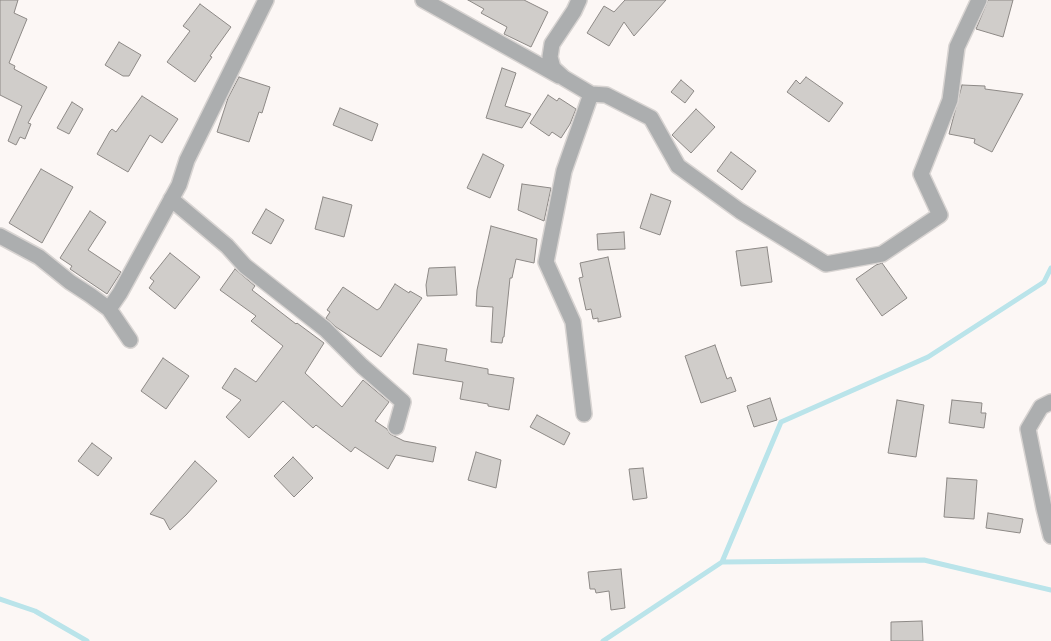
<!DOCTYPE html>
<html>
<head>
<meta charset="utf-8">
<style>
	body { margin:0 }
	canvas { display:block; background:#fcf7f5 }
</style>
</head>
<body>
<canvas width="1051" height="641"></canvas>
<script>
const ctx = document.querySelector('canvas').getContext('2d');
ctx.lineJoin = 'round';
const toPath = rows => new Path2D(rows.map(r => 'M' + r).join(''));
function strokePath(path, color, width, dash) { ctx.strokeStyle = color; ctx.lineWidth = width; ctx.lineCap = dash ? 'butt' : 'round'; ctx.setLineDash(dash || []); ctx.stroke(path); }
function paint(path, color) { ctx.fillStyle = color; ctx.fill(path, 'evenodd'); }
strokePath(toPath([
	[722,562,781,422,928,357,1044,282,1051,268],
	[0,599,35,611,87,641],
	[603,641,722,562,924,560,1051,590]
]), '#bae4ea', 5);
const building = toPath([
	[0,0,18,0,14,13,27,19,9,63,15,66,14,69,47,87,28,123,31,124,25,139,20,137,16,145,8,141,22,106,0,95,0,0],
	[468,0,524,0,548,12,531,47,504,34,507,27,481,13,484,9,468,0],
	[625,0,666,0,634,36,624,22,609,46,587,33,604,6,614,12,625,0],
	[988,0,1013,0,1003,37,976,29,988,0],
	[200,4,231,27,210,56,212,57,195,82,167,62,190,31,183,26,200,4],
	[119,42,141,55,129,76,123,76,105,65,119,42],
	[502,68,516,73,505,106,531,114,522,128,486,118,502,68],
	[239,77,270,87,262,113,259,112,249,142,217,132,228,98,239,77],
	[806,77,843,103,829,122,787,92,796,80,800,84,806,77],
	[681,80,694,91,685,103,671,92,681,80],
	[962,85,985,86,985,89,1023,94,992,152,974,143,975,139,949,134,962,85],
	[548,95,557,101,559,98,576,109,570,124,561,138,552,132,549,136,530,123,548,95],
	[142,96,178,119,162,143,150,135,128,172,97,154,110,131,112,129,116,132,142,96],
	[72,102,83,109,69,134,57,128,72,102],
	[340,108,378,124,372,141,333,125,340,108],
	[696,109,715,127,691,153,672,135,696,109],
	[731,152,756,171,742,190,717,171,731,152],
	[483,154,504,165,490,198,467,188,483,154],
	[41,169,73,187,42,243,9,223,41,169],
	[522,184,551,188,544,221,518,210,522,184],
	[651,194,671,201,660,235,640,228,651,194],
	[323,197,352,205,344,237,315,229,323,197],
	[266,209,284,220,271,244,252,233,266,209],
	[90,211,106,222,88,250,121,272,107,294,70,269,72,266,60,258,90,211],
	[491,226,537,239,534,263,516,259,512,278,510,278,504,337,503,337,502,343,491,342,493,307,476,306,477,290,491,226],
	[624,232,625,249,598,250,597,234,624,232],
	[767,247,772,282,741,286,736,251,767,247],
	[170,253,200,277,175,309,149,288,154,281,150,278,170,253],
	[608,257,621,317,598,322,598,318,593,319,591,309,586,310,579,278,583,277,580,263,608,257],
	[882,263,907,298,882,316,856,279,876,265,882,263],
	[455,267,457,295,427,296,426,285,429,268,455,267],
	[235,269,255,286,252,290,296,324,297,323,324,343,305,373,342,407,363,380,389,402,375,421,387,429,390,434,404,441,436,447,433,462,396,455,388,469,355,447,351,452,316,425,313,428,283,401,249,438,226,417,241,400,222,388,235,368,256,382,283,346,251,321,256,316,220,290,235,269],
	[395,284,409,293,410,291,422,298,381,357,336,327,326,318,330,312,327,310,343,287,377,310,380,308,395,284],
	[418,344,447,349,445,361,488,369,488,374,514,378,509,410,488,406,488,404,460,399,463,382,413,374,418,344],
	[715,345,727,379,731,377,736,391,701,403,685,356,715,345],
	[163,358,189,376,166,409,141,391,163,358],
	[770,398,777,420,754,427,747,406,770,398],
	[897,400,924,405,916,457,888,453,897,400],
	[952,400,982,403,981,413,986,413,984,428,949,423,952,400],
	[537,415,570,433,564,445,530,427,537,415],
	[92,443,112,458,98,476,78,461,92,443],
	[476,452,501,460,496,488,468,480,476,452],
	[293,457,313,478,294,497,274,476,293,457],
	[195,461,217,481,186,515,170,530,164,519,150,514,195,461],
	[643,468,647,498,633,500,629,469,643,468],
	[947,478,977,480,974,519,944,517,947,478],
	[988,513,1023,519,1020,533,986,528,988,513],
	[621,569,625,608,611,610,609,591,596,593,595,589,590,589,588,572,621,569],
	[922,621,923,641,891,641,891,622,922,621]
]);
paint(building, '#d0cdca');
strokePath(building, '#8d8986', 1);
const street = toPath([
	[423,0,559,76],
	[579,0,574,11,552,44,550,57,553,68,564,78,591,94,606,95,651,118,678,166,740,211,826,264,882,254,940,215,921,174,950,100,957,47,979,0],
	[171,199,227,246,245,266,325,329,362,366,403,402,396,427],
	[0,236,39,257,70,282,90,295,109,309,130,340],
	[109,309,120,293,179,185,187,160,266,0],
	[1051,402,1041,407,1028,429,1044,508,1051,536],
	[584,414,573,322,546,262,564,171,591,94]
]);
strokePath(street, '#d8d4d2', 18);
strokePath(street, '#acaeaf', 15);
</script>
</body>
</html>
